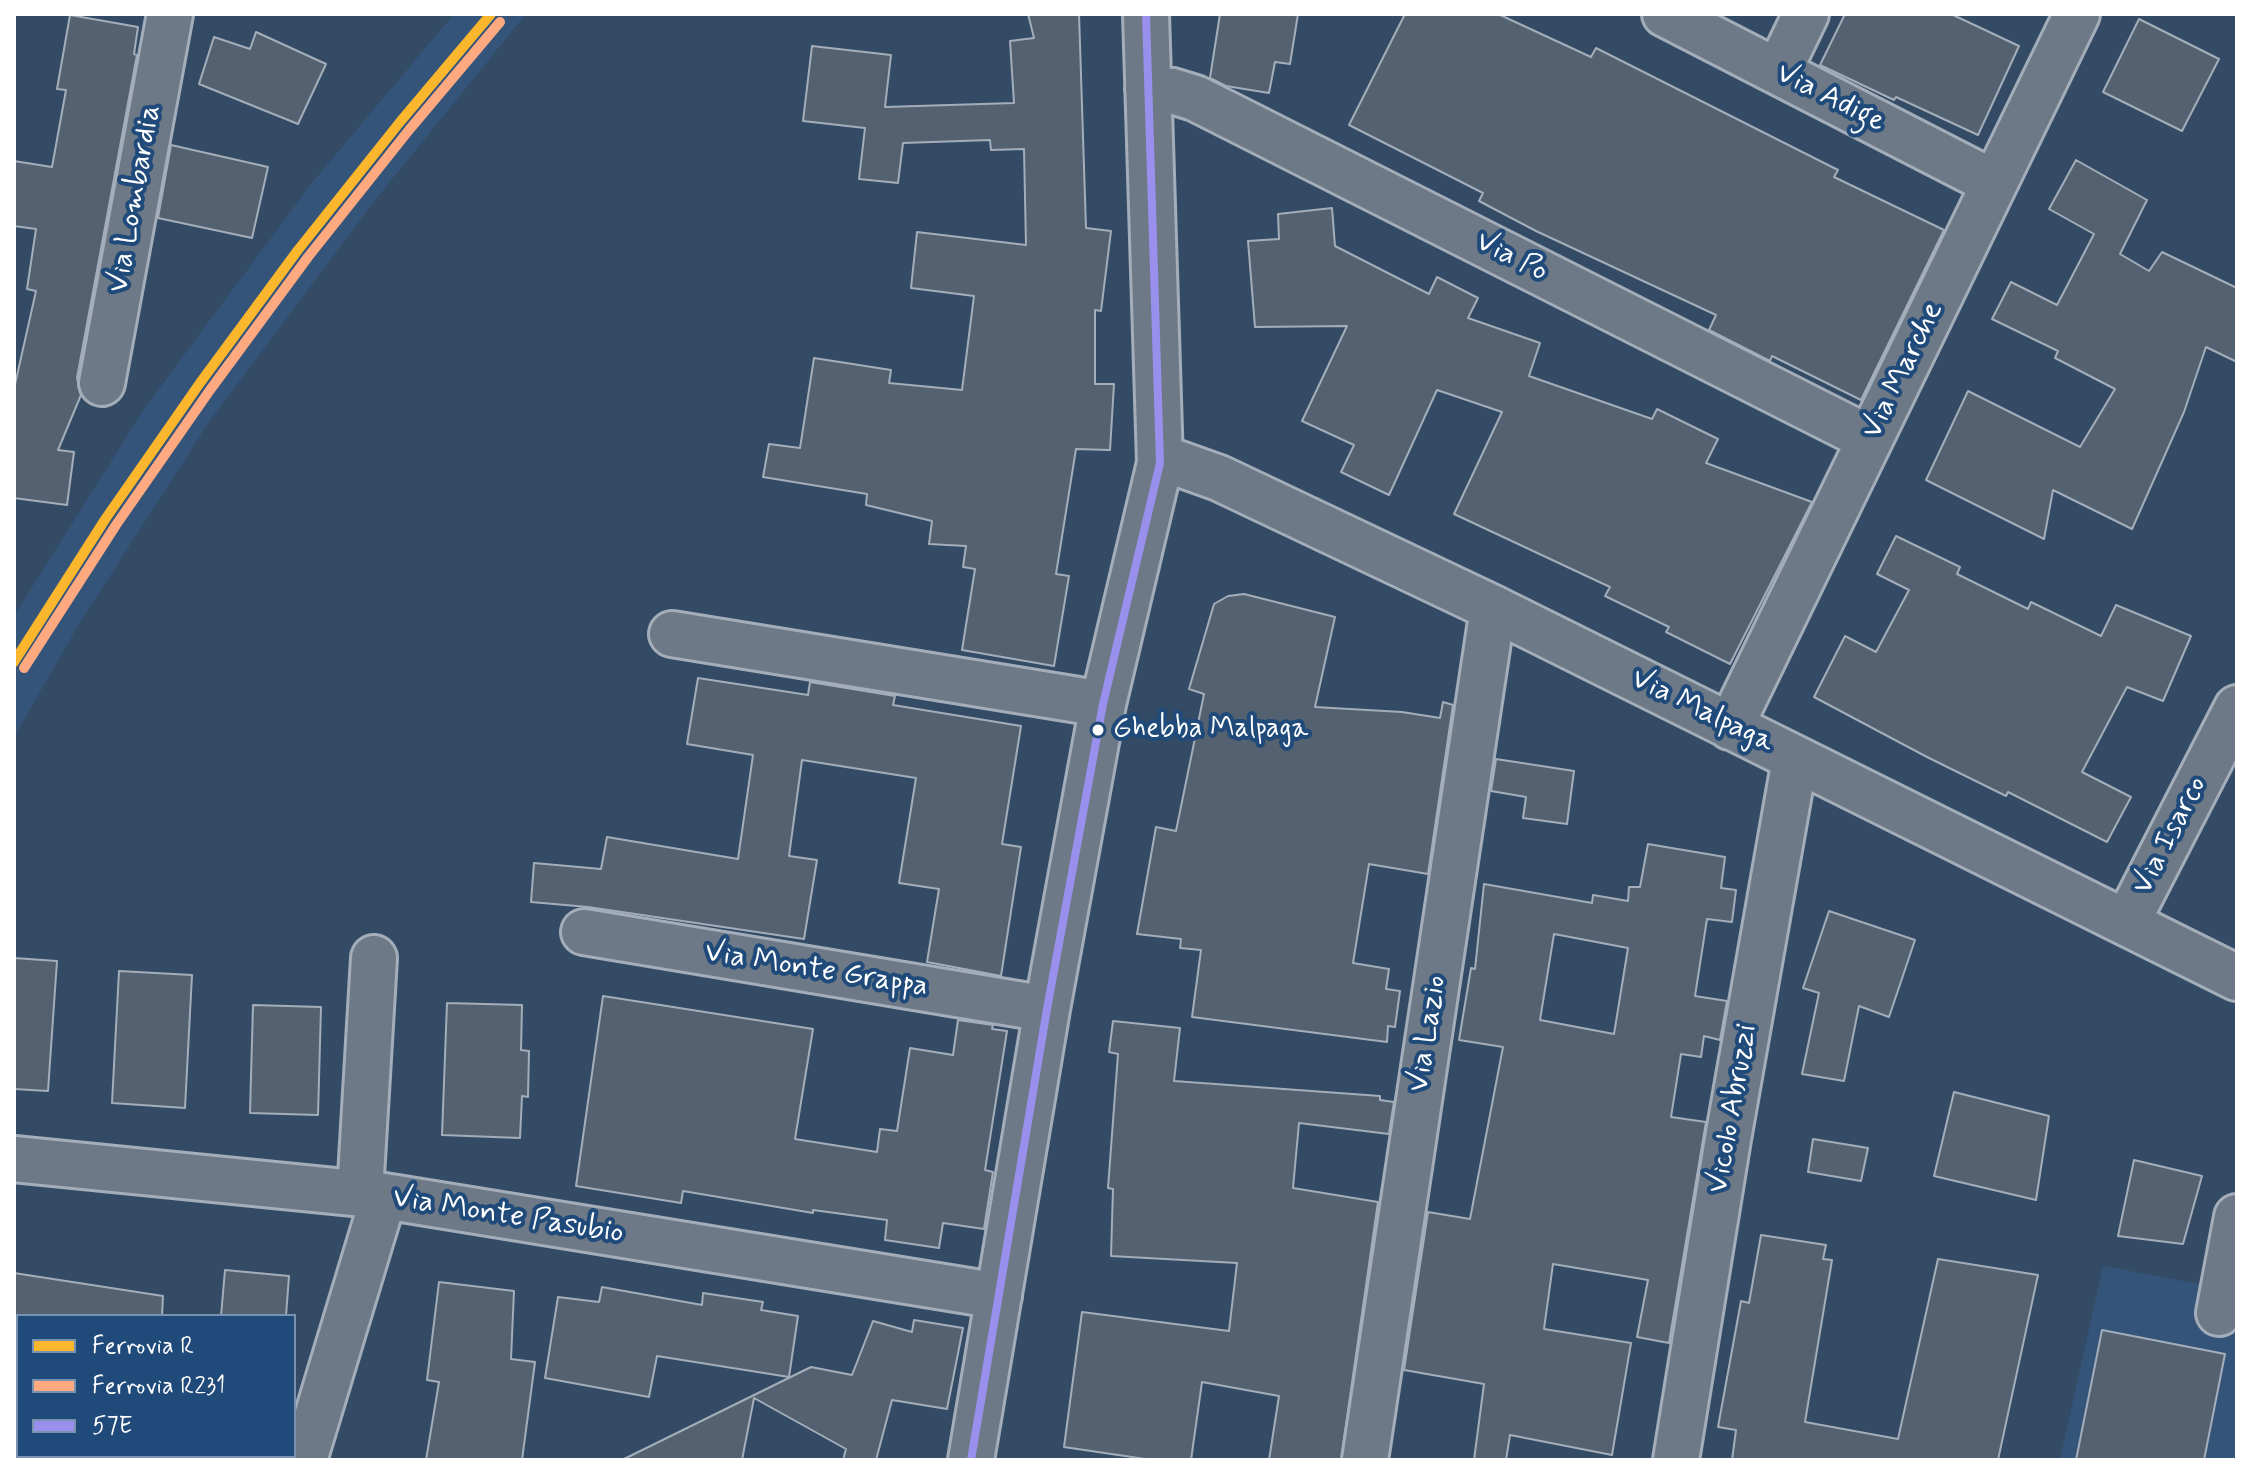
<!DOCTYPE html>
<html>
<head>
<meta charset="utf-8">
<style>
	body { margin:0 }
	#map { position:relative; width:2251px; height:1474px; overflow:hidden; background:#344b65; font-family:Mynerve,sans-serif }
	canvas { display:block }
	.frame { position:absolute; inset:0; border:16px solid #fff; pointer-events:none }
	.legend { position:absolute; left:16px; top:1314px; width:280px; height:144px; box-sizing:border-box; background:#1f4a7a; border:2px solid #7992af; margin:0; padding:10px 14px; list-style:none; font-size:24px; color:#fff }
	.legend li { display:flex; align-items:center; gap:16px; height:40px }
	.legend b { width:40px; border:2px solid #7992af }
</style>
</head>
<body>
<div id="map">
<canvas width="2251" height="1474"></canvas>
<div class="frame"></div>
<ul class="legend">
<li><b style="height:10px;background:#fab62d"></b>Ferrovia R</li>
<li><b style="height:10px;background:#ffa980"></b>Ferrovia R231</li>
<li><b style="height:10px;background:#9990ee"></b>57E</li>
</ul>
</div>
<script>
const ctx = document.querySelector('canvas').getContext('2d');
ctx.lineJoin = 'round';
function paint(path, color) { ctx.fillStyle = color; ctx.fill(path, 'evenodd'); }
const toPath = rows => new Path2D(rows.map(r => 'M' + r).join(''));
function strokePath(path, color, width, dash) { ctx.strokeStyle = color; ctx.lineWidth = width; ctx.lineCap = dash ? 'butt' : 'round'; ctx.setLineDash(dash || []); ctx.stroke(path); }
function drawText(font, color, halo, rows, align = 'center') {
  ctx.font = font + ' Mynerve,sans-serif'; ctx.lineWidth = 8; ctx.setLineDash([]); ctx.textBaseline = 'middle'; ctx.strokeStyle = halo; ctx.fillStyle = color; for (const [text, x, y, turn = 0] of rows) {
    ctx.save(); ctx.translate(x, y); ctx.rotate((+turn || 0) * Math.PI / 180); ctx.textAlign = isNaN(turn) ? turn : align; if (halo) ctx.strokeText(text, 0, 0); ctx.fillText(text, 0, 0); ctx.restore();
  }
}
paint(toPath([
	[454,14,526,14,372,204,209,422,79,624,14,737,14,616,144,409,311,184],
	[2103,1266,2237,1291,2236,1460,2060,1460]
]), '#34547a');
const building = toPath([
	[1028,14,1079,14,1086,228,1111,231,1101,311,1095,310,1095,384,1114,384,1110,450,1076,449,1056,574,1069,576,1054,666,962,650,975,569,963,567,966,546,929,544,932,521,866,505,867,494,763,477,769,444,800,448,814,358,891,370,889,383,962,390,974,296,911,288,917,232,1026,245,1024,149,991,150,990,140,903,143,898,183,859,179,865,128,803,121,812,46,891,55,885,107,1014,103,1010,41,1034,38,1028,14],
	[1220,14,1298,14,1290,64,1275,62,1269,93,1226,86,1210,78,1220,14],
	[1405,14,1498,14,1591,57,1596,48,1838,170,1834,177,1944,230,1861,400,1772,356,1770,361,1709,330,1716,315,1536,231,1479,201,1483,193,1349,125,1405,14],
	[1845,14,1951,14,2019,46,1978,135,1896,97,1894,100,1820,65,1845,14],
	[70,15,138,27,134,54,137,55,77,378,81,395,58,450,74,452,67,505,14,498,14,389,36,291,27,289,36,229,14,226,14,161,52,167,66,90,57,89,70,15],
	[2139,19,2219,59,2182,131,2103,92,2139,19],
	[256,32,326,64,298,124,199,84,214,37,250,49,256,32],
	[171,145,268,167,252,238,158,218,171,145],
	[2076,160,2147,200,2120,254,2149,271,2162,252,2237,288,2237,362,2206,347,2184,412,2132,529,2053,490,2044,539,1926,480,1968,391,2080,447,2115,389,2055,358,2058,351,1992,319,2011,282,2057,305,2094,234,2049,209,2076,160],
	[1332,208,1335,246,1429,294,1437,277,1478,298,1468,318,1540,343,1529,376,1652,419,1657,409,1718,439,1706,463,1812,502,1730,664,1666,632,1669,627,1605,596,1610,587,1454,514,1502,412,1437,390,1389,495,1341,472,1354,445,1302,421,1347,326,1255,327,1248,241,1279,239,1278,214,1332,208],
	[1896,536,1960,567,1957,574,2028,609,2031,602,2101,636,2116,605,2191,636,2163,701,2127,687,2082,772,2131,797,2107,842,2008,792,2006,796,1927,757,1814,697,1845,636,1876,652,1909,590,1877,574,1896,536],
	[1244,594,1335,617,1315,707,1402,712,1440,718,1443,702,1453,705,1428,874,1369,864,1353,963,1389,969,1386,989,1400,991,1395,1027,1388,1026,1387,1042,1192,1017,1201,950,1180,948,1181,939,1137,934,1156,827,1176,831,1204,694,1189,689,1214,604,1228,596,1244,594],
	[698,678,808,695,810,682,895,696,893,705,1021,726,1002,844,1021,847,1001,976,927,962,939,889,899,883,916,778,802,760,789,856,817,860,804,939,588,907,531,902,534,863,601,869,607,837,738,859,753,755,687,744,698,678],
	[1496,759,1574,771,1567,824,1523,818,1526,797,1491,791,1496,759],
	[1648,844,1725,857,1721,888,1736,890,1732,922,1707,919,1695,996,1727,1001,1720,1040,1704,1036,1701,1057,1681,1054,1671,1117,1706,1122,1669,1343,1637,1337,1648,1280,1553,1264,1544,1329,1631,1343,1612,1455,1510,1435,1506,1460,1474,1460,1484,1384,1404,1370,1428,1212,1470,1219,1503,1047,1459,1040,1471,968,1475,969,1484,884,1592,903,1593,895,1628,901,1629,887,1640,887,1648,844],
	[1554,934,1628,948,1614,1034,1540,1020,1554,934],
	[1829,911,1915,940,1889,1017,1859,1006,1844,1081,1802,1074,1819,993,1803,988,1829,911],
	[14,958,57,961,48,1091,14,1089,14,958],
	[119,971,192,975,185,1108,112,1103,119,971],
	[603,996,813,1029,795,1139,877,1152,880,1129,897,1131,910,1048,953,1055,958,1020,993,1025,992,1029,1007,1031,985,1170,993,1172,984,1229,943,1223,939,1248,885,1240,887,1220,813,1210,813,1213,683,1191,681,1203,576,1186,603,996],
	[447,1003,522,1005,521,1050,529,1051,528,1097,522,1096,520,1138,442,1135,447,1003],
	[253,1005,321,1007,318,1115,250,1113,253,1005],
	[1113,1021,1180,1028,1174,1081,1380,1096,1380,1100,1394,1102,1389,1134,1299,1123,1293,1188,1378,1202,1341,1460,1269,1460,1279,1396,1202,1382,1191,1460,1152,1460,1064,1447,1082,1312,1229,1331,1237,1263,1111,1256,1113,1189,1108,1188,1118,1054,1109,1052,1113,1021],
	[1954,1092,2049,1116,2036,1200,1934,1176,1954,1092],
	[1813,1139,1868,1148,1861,1181,1808,1172,1813,1139],
	[2134,1160,2202,1176,2183,1244,2118,1236,2134,1160],
	[1761,1235,1826,1245,1823,1259,1832,1260,1805,1422,1898,1439,1938,1259,2038,1275,1998,1460,1732,1460,1736,1430,1718,1427,1741,1301,1749,1303,1761,1235],
	[225,1270,289,1276,286,1316,221,1316,225,1270],
	[14,1273,163,1296,162,1316,14,1316,14,1273],
	[439,1282,514,1291,511,1359,535,1362,522,1460,426,1460,439,1382,427,1380,439,1282],
	[602,1287,702,1305,703,1293,763,1302,761,1310,798,1316,789,1377,657,1356,649,1397,545,1378,558,1297,599,1302,602,1287],
	[914,1320,963,1328,947,1409,892,1400,876,1460,843,1460,846,1449,754,1398,742,1460,622,1460,811,1367,852,1375,873,1321,912,1332,914,1320],
	[2102,1330,2225,1354,2204,1460,2076,1460,2102,1330]
]);
paint(building, '#546171');
strokePath(building, '#a4aeba', 2);
const minor = toPath([
	[1665,14,1994,183],
	[1778,72,1806,14],
	[1148,89,1172,91,1195,98,1870,439],
	[102,383,170,14],
	[1160,463,1177,463,1219,478,1493,608,2237,978],
	[672,634,1103,704],
	[1730,727,2077,14],
	[2127,922,2237,708],
	[584,932,1047,1009],
	[14,1159,384,1196,999,1296],
	[360,1193,374,958],
	[2219,1313,2237,1217],
	[304,1460,384,1196],
	[971,1460,1047,1009,1103,704,1160,463,1146,14],
	[1365,1460,1493,608],
	[1676,1460,1728,1139,1795,759]
]);
strokePath(minor, '#a4aeba', 50);
strokePath(minor, '#6d7986', 44);
strokePath(toPath([
	[971,1460,1047,1009,1103,704,1160,463,1146,14]
]), '#9990ee', 8);
strokePath(toPath([
	[14,662,106,518,200,383,298,250,400,122,491,14]
]), '#fab62d', 10);
strokePath(toPath([
	[24,668,116,525,210,390,308,257,409,130,500,22]
]), '#ffa980', 10);
for (const [x, y, r, color] of [
	[1098,730,7,"#fff"]
]) { const dot = new Path2D(); dot.arc(x, y, r, 0, 2 * Math.PI); ctx.fillStyle = color; ctx.fill(dot); strokePath(dot, '#1f4a7a', 3); }
drawText('28px', '#fff', '#1f4a7a', [
	["Ghebba Malpaga",1113,730]
], 'left');
drawText('30px', '#fff', '#1f4a7a', [
	["Via Adige",1830,99,27],
	["Via Lombardia",136,199,-80],
	["Via Po",1511,258,27],
	["Via Marche",1904,371,-64],
	["Via Malpaga",1702,712,26],
	["Via Isarco",2171,836,-63],
	["Via Monte Grappa",816,971,9],
	["Via Lazio",1429,1034,-81],
	["Vicolo Abruzzi",1734,1109,-80],
	["Via Monte Pasubio",508,1217,9]
]);
</script>
</body>
</html>
